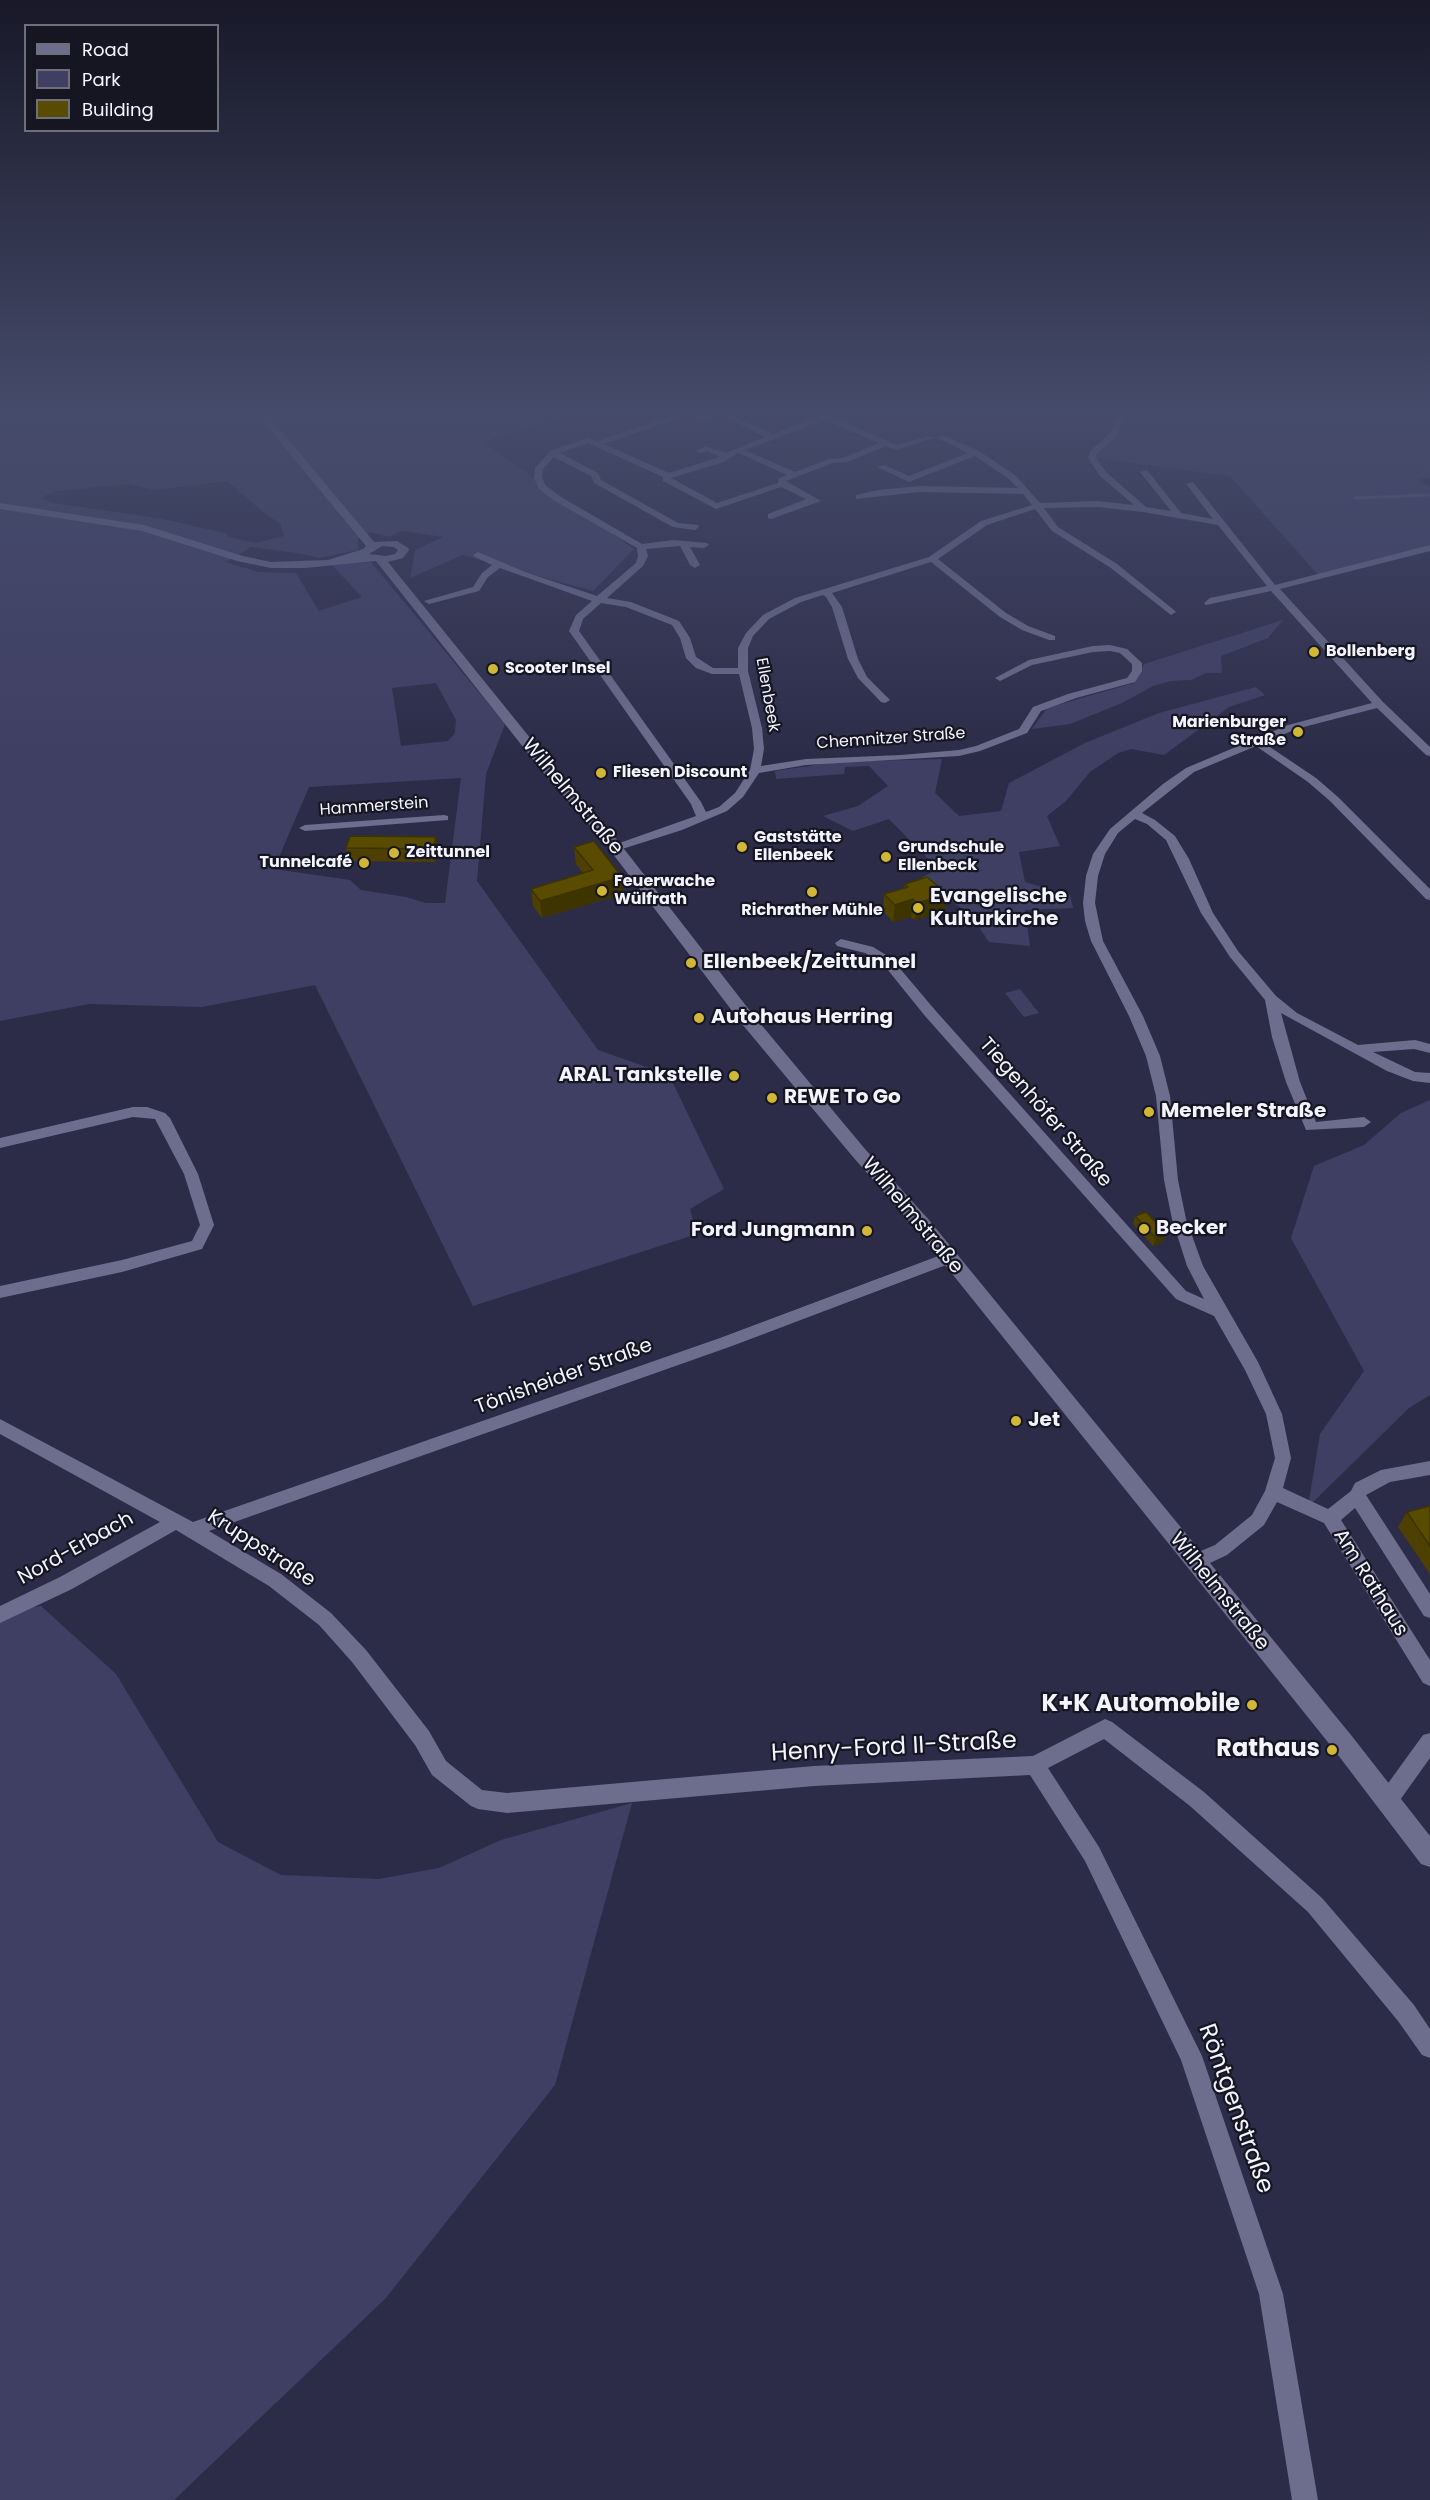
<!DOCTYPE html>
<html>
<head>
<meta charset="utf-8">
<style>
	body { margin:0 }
	#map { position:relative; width:1430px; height:2500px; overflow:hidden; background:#2c2c48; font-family:Poppins,sans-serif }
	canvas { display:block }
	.legend { position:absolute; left:24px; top:24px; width:195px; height:108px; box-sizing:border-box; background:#161623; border:2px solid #6e6f7b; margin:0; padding:8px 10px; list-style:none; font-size:18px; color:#f3f4ff }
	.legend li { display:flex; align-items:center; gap:12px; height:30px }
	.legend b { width:30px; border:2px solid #6e6f7b }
</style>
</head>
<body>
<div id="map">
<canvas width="1430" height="2500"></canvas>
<ul class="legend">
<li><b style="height:8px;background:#6d6e8e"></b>Road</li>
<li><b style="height:16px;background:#3f3f64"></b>Park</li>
<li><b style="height:16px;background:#594b00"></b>Building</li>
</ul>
</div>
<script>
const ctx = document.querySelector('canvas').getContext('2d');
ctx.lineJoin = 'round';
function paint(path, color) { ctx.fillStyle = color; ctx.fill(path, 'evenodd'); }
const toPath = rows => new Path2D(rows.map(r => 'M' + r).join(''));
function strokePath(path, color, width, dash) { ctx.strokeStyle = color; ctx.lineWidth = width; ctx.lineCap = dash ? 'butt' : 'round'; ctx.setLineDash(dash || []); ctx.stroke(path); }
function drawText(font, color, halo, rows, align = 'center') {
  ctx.font = font + ' Poppins,sans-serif'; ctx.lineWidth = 4.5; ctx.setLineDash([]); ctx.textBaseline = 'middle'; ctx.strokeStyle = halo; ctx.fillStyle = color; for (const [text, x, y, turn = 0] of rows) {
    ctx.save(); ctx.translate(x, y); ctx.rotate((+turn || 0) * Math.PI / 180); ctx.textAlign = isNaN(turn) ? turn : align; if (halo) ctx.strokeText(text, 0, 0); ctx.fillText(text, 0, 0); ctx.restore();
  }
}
paint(toPath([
	[0,415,570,415,483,442,634,549,593,591,463,555,410,578,415,550,443,537,402,531,388,537,371,532,358,538,358,550,319,558,297,553,251,547,226,562,258,572,296,573,319,611,362,597,332,565,371,562,505,724,486,774,477,881,598,1050,669,1075,724,1189,690,1209,697,1234,473,1306,315,985,202,1007,89,1004,0,1021],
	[227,481,263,512,280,524,284,536,255,543,230,537,224,533,164,519,54,503,40,498,54,492,97,487,129,484,155,490],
	[436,683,456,720,455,733,448,741,401,746,392,688],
	[461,778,445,903,426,903,406,897,361,890,350,880,274,869,309,787],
	[1430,415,1430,478,1418,479,1430,488,1430,546,1319,576,1230,476,1095,458,1116,436,1126,416],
	[1283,620,1268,638,1221,656,1222,673,1206,673,1191,680,1171,681,1153,686,1122,703,1070,724,1032,729,1047,708,1134,683,1144,664],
	[1256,687,1265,695,1229,707,1164,755,1131,749,1118,753,1090,772,1066,801,1047,816,1060,846,1019,852,1025,882,1070,895,1073,908,1025,910,1030,946,989,942,971,915,919,879,938,869,889,819,853,831,823,816,858,806,888,786,869,766,845,767,844,774,776,779,775,771,835,762,942,759,935,793,959,816,1001,811,1009,783,1085,743,1159,713],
	[1020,989,1039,1013,1024,1017,1005,993],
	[1430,1100,1430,1395,1409,1408,1308,1507,1320,1434,1364,1371,1291,1238,1314,1166,1364,1145,1401,1113],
	[41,1606,116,1674,218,1842,281,1875,379,1879,439,1868,501,1840,632,1803,555,2085,385,2299,174,2500,0,2500,0,1612]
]), '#3f3f64');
strokePath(toPath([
	[1355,498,1430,495]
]), '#59598f', 3);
paint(toPath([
	[675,415,687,415,604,444,669,473,720,457,708,451,700,453,696,451,705,446,726,453,765,437,722,415,732,415,773,434,818,417,817,415,828,415,897,445,929,436,933,438,897,450,886,446,847,462,833,463,786,481,821,501,771,519,768,518,768,514,806,499,781,487,716,509,663,481,663,477,588,443,560,453,598,473,601,480,678,523,698,525,699,527,695,530,673,527,594,483,591,476,554,457,543,469,542,478,546,486,561,497,642,544,673,540,707,543,709,545,704,548,690,547,700,565,695,568,690,565,680,546,646,549,648,556,643,566,607,598,631,602,679,621,690,638,696,657,713,668,738,668,738,648,746,633,763,615,795,598,929,557,981,521,1032,505,1023,494,919,492,856,499,856,495,878,490,919,486,1018,488,1009,479,975,456,909,482,877,467,884,465,909,476,968,453,939,439,938,437,942,435,979,451,1015,475,1040,503,1098,501,1134,505,1100,476,1088,458,1090,451,1110,433,1118,415,1126,415,1117,436,1097,454,1096,458,1106,472,1146,507,1171,511,1140,472,1147,470,1181,513,1213,519,1186,484,1193,482,1275,585,1430,545,1430,551,1280,589,1383,702,1430,747,1430,756,1426,755,1377,708,1296,729,1264,743,1316,778,1338,797,1430,889,1430,900,1426,899,1330,801,1308,782,1256,746,1194,772,1142,813,1155,820,1175,836,1189,859,1213,913,1238,951,1276,996,1297,1013,1358,1045,1415,1040,1430,1044,1430,1053,1414,1049,1373,1052,1415,1072,1430,1073,1430,1083,1413,1081,1387,1071,1281,1013,1300,1082,1316,1122,1364,1117,1371,1122,1364,1127,1306,1130,1286,1082,1272,1037,1265,1000,1230,957,1201,913,1166,840,1147,824,1135,819,1118,833,1105,854,1098,876,1095,903,1103,941,1143,1016,1160,1056,1170,1096,1178,1180,1186,1219,1203,1266,1258,1362,1282,1414,1291,1458,1283,1488,1328,1509,1351,1491,1355,1483,1381,1470,1430,1461,1430,1475,1390,1482,1366,1495,1430,1594,1430,1618,1424,1616,1355,1508,1341,1520,1430,1660,1430,1686,1423,1683,1324,1523,1277,1502,1264,1525,1227,1555,1195,1570,1189,1568,1186,1562,1189,1556,1215,1545,1252,1515,1265,1491,1275,1458,1266,1414,1245,1370,1214,1316,1176,1299,925,1016,883,964,865,953,837,946,835,943,841,939,873,947,891,958,935,1010,1186,1291,1204,1299,1187,1266,1172,1219,1164,1180,1156,1096,1146,1056,1129,1016,1091,941,1085,921,1083,903,1086,876,1093,854,1110,829,1163,784,1186,768,1288,725,1372,703,1271,591,1206,605,1204,603,1210,598,1267,586,1218,525,1143,512,1098,507,1044,508,1058,527,1117,564,1174,610,1176,612,1171,615,1111,568,1052,531,1035,509,987,525,938,559,1006,613,1028,626,1055,636,1055,640,1049,640,1022,630,1000,617,931,562,832,593,842,607,858,659,867,677,890,700,885,703,881,702,858,678,848,659,832,607,826,597,823,595,801,602,769,619,753,636,748,648,748,671,762,728,764,749,761,766,806,759,901,755,959,750,976,746,1019,729,1033,707,1068,694,1127,678,1132,671,1132,664,1120,653,1110,651,1093,652,1032,665,1000,681,995,678,1029,660,1093,646,1110,645,1127,649,1142,663,1142,671,1135,682,1076,698,1041,711,1027,733,980,751,959,756,806,765,759,773,743,797,727,811,682,830,619,850,611,850,611,846,696,816,691,804,569,631,576,615,592,601,500,568,488,577,479,591,429,604,424,601,473,587,482,573,492,565,475,557,473,555,478,552,525,572,597,596,636,563,638,556,637,548,555,501,539,489,534,478,535,468,550,451,588,438,597,441,675,415],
	[825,420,879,443,843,458,829,459,795,472,745,450,825,420],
	[738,453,787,475,779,478,778,483,717,503,671,478,724,462,738,453],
	[601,603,626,607,672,625,680,638,686,658,696,668,712,674,739,674,752,728,754,749,750,770,735,793,719,807,706,812,701,802,579,631,583,619,601,603],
	[687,415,704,417,721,415,704,422,687,415],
	[444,815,448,816,448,820,305,831,299,828,305,825,444,815],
	[133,1107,147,1107,165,1113,170,1118,198,1174,214,1225,202,1249,122,1272,0,1298,0,1286,122,1260,192,1241,200,1225,184,1174,155,1119,133,1117,0,1148,0,1138,133,1107],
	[949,1252,954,1254,957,1258,954,1262,732,1346,209,1531,281,1574,331,1613,366,1650,429,1731,446,1761,482,1790,507,1793,814,1766,1033,1756,1105,1719,1112,1722,1204,1792,1322,1898,1414,2005,1430,2029,1430,2058,1422,2055,1398,2021,1308,1912,1190,1806,1104,1739,1048,1768,1099,1847,1202,2056,1283,2294,1318,2500,1292,2500,1259,2294,1181,2060,1085,1861,1030,1775,814,1786,507,1813,478,1809,471,1806,432,1775,415,1745,352,1662,319,1625,269,1586,176,1530,72,1589,0,1623,0,1606,60,1577,160,1522,0,1434,0,1419,193,1522,720,1338,949,1252],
	[1430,1733,1430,1758,1395,1807,1388,1810,1381,1807,1378,1800,1381,1793,1423,1735,1430,1733]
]), '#6d6e8e');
paint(toPath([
	[258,415,268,415,374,542,397,541,408,548,409,550,403,558,388,562,556,770,607,827,754,1016,865,1149,929,1220,1351,1735,1430,1836,1430,1867,1421,1864,1335,1751,917,1230,853,1157,742,1024,597,833,546,776,376,561,305,568,271,568,237,561,142,531,0,509,0,503,144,525,243,556,271,562,328,560,363,549,366,546,258,415],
	[382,546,394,547,398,550,395,554,386,556,369,554,382,546]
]), '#6d6e8e');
paint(toPath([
	[436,837,438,850,435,862,349,861,346,848],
	[574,847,623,894,542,918,533,906,531,889,583,873,576,864],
	[905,884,947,894,945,911,915,920,911,917,893,922,883,911,884,894,904,888],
	[1135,1216,1166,1233,1163,1242,1153,1246,1133,1224],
	[1430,1506,1430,1574,1398,1527,1407,1512]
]), '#4d4000');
paint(toPath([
	[436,837,438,850,435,862,433,849],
	[622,877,623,894,542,918,540,901],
	[947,894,945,911,915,920,917,903],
	[913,899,911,917,893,922,895,905],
	[1166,1233,1163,1242,1153,1246,1156,1238]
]), '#3e3400');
const building = toPath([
	[350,836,436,837,433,849,346,848,350,836],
	[594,841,622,877,540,901,531,889,593,870,574,847,594,841],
	[927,877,947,894,917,903,913,899,895,905,884,894,908,887,905,884,927,877],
	[1146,1212,1166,1233,1156,1238,1135,1216,1146,1212],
	[1430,1506,1430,1546,1407,1512,1430,1506]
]);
paint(building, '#594b00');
strokePath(building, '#3e3400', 1.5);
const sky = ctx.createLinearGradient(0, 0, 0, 765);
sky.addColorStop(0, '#181828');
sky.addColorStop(0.54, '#454b6a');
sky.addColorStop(1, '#454b6a00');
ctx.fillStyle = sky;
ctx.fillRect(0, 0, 1430, 765);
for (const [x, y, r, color] of [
	[1314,652,6,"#d1b736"],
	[493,669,6,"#d1b736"],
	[1298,732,6,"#d1b736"],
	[601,773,6,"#d1b736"],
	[742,847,6,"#d1b736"],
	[394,853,6,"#d1b736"],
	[886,857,6,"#d1b736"],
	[364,863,6,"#d1b736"],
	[602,891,6,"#d1b736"],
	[812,892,6,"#d1b736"],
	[918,908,6,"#d1b736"],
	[691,963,6,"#d1b736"],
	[699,1018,6,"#d1b736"],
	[734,1076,6,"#d1b736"],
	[772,1098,6,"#d1b736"],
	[1149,1112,6,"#d1b736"],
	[1144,1229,6,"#d1b736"],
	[867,1231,6,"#d1b736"],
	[1016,1421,6,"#d1b736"],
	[1252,1705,6,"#d1b736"],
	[1332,1750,6,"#d1b736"]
]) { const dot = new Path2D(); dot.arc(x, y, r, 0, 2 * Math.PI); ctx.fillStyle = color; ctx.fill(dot); strokePath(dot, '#161623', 2); }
drawText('bold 16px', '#f3f4ff', '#161623', [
	["Bollenberg",1326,652],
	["Scooter Insel",505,669],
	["Marienburger",1286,723,"right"],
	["Straße",1286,741,"right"],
	["Fliesen Discount",613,773],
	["Gaststätte",754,838],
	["Ellenbeek",754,856],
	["Grundschule",898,848],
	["Ellenbeck",898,866],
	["Zeittunnel",406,853],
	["Tunnelcafé",352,863,"right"],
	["Feuerwache",614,882],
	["Wülfrath",614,900],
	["Richrather Mühle",812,911,"center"]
], 'left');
drawText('16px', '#f3f4ff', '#161623', [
	["Ellenbeek",767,695,80],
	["Chemnitzer Straße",891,739,-4],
	["Hammerstein",374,807,-4]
]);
drawText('20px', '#f3f4ff', '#161623', [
	["Wilhelmstraße",572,797,50],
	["Tiegenhöfer Straße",1045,1113,49],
	["Wilhelmstraße",912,1216,50],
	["Tönisheider Straße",564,1377,-20],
	["Nord-Erbach",76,1549,-29],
	["Kruppstraße",261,1549,33],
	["Am Rathaus",1370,1583,58],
	["Wilhelmstraße",1219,1592,51]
]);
drawText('bold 20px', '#f3f4ff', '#161623', [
	["Evangelische",930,897],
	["Kulturkirche",930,920],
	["Ellenbeek/Zeittunnel",703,963],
	["Autohaus Herring",711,1018],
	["ARAL Tankstelle",722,1076,"right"],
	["REWE To Go",784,1098],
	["Memeler Straße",1161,1112],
	["Becker",1156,1229],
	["Ford Jungmann",855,1231,"right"],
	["Jet",1028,1421]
], 'left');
drawText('bold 24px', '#f3f4ff', '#161623', [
	["K+K Automobile",1240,1705],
	["Rathaus",1320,1750]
], 'right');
drawText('24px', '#f3f4ff', '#161623', [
	["Henry-Ford II-Straße",894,1748,-3],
	["Röntgenstraße",1235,2109,70]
]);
</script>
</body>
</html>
